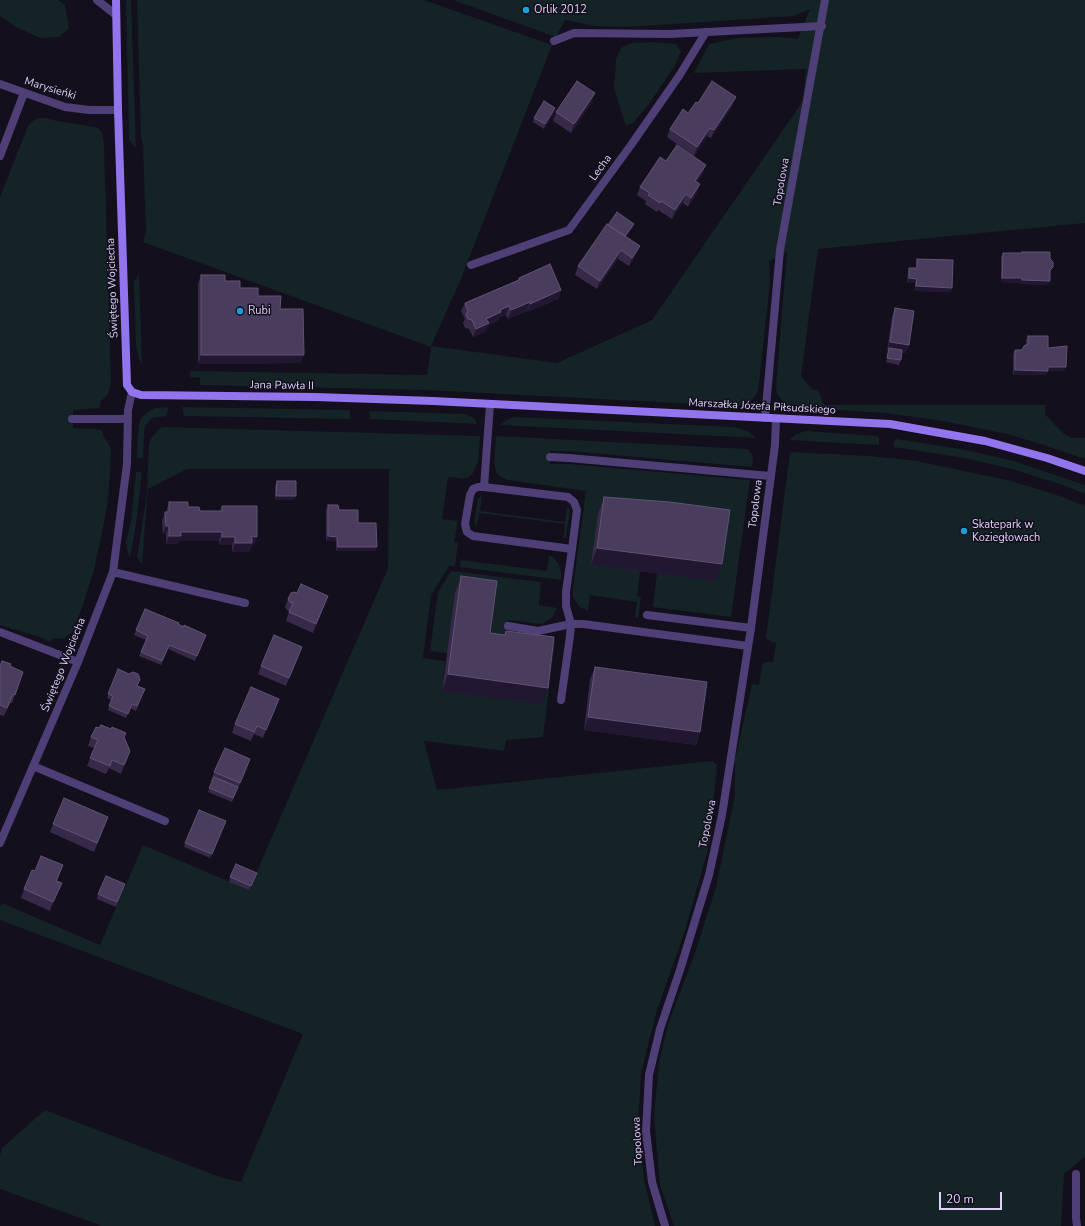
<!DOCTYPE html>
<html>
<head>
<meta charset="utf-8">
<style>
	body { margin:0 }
	#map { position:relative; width:1085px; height:1226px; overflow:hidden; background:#140f1d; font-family:"Nunito Sans",sans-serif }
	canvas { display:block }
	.scale { position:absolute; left:939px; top:1192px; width:63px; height:18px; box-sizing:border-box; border:2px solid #ded1f9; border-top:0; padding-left:5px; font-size:12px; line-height:14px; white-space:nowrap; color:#ded1f9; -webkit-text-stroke:3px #140f1d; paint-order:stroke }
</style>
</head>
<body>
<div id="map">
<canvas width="1085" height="1226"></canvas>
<div class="scale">20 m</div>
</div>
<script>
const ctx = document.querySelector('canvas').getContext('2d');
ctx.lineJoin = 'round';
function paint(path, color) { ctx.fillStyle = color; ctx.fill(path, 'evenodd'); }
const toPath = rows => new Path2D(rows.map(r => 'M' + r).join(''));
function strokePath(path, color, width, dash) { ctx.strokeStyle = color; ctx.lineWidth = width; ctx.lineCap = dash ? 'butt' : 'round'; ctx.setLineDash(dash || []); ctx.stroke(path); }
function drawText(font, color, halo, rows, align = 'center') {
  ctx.font = font + ' "Nunito Sans",sans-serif'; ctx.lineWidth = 3; ctx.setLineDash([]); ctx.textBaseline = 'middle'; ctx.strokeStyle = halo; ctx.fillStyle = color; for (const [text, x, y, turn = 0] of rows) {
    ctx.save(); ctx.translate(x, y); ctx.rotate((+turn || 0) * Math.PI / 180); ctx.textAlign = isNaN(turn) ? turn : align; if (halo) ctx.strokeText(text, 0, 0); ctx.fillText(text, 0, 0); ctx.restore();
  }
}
paint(toPath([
	[0,0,58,0,65,5,69,28,59,37,40,38,16,27,0,16],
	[126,0,131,0,136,148,129,140],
	[137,0,424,0,552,45,461,279,431,346,557,363,652,320,803,101,806,69,694,73,709,44,737,38,780,37,798,39,810,9,794,16,628,27,595,26,565,20,556,37,453,0,1085,0,1085,223,818,249,801,376,813,390,818,390,824,405,1045,405,1045,414,1051,421,1063,433,1072,438,1085,438,1085,459,1044,445,1007,434,943,421,885,413,790,407,785,404,777,394,776,386,787,252,769,261,770,282,758,392,749,404,735,406,426,390,200,385,200,378,190,377,190,371,427,375,431,347,143,242,146,232,143,146,141,136],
	[653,42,676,44,681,52,674,67,649,104,634,122,626,126,614,89,616,59,621,48,631,43],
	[38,118,45,118,57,121,95,127,99,129,102,133,104,144,111,384,108,394,100,402,100,408,73,410,73,428,93,429,102,430,104,438,107,441,111,449,110,474,107,506,100,543,93,573,83,605,72,632,64,639,53,638,50,642,40,637,0,625,0,197,28,126,33,121],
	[139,274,142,365,138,356,136,344,134,282],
	[169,407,166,416,152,418,145,426,144,433,143,458,137,458,138,433,139,423,141,418,148,412,155,408],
	[182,407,350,410,350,419,184,416],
	[370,411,466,414,475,419,477,424,370,419],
	[514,417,734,427,747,431,757,438,500,425,508,419],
	[164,427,480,436,478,462,473,473,469,477,464,479,448,477,442,519,458,521,454,542,458,543,455,566,449,566,431,595,423,658,445,661,442,691,542,704,447,653,430,651,438,592,451,571,541,582,539,605,557,608,552,618,542,624,508,620,506,633,555,640,543,737,506,740,504,751,424,741,437,790,712,761,717,764,710,842,685,931,657,1010,641,1073,638,1128,644,1179,655,1226,102,1226,0,1189,0,1155,2,1148,45,1110,220,1177,241,1182,303,1034,0,920,0,907,2,903,100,945,143,845,249,890,388,568,389,469,187,469,148,489,142,565,137,557,147,494,149,444,151,438,160,428],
	[805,431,877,436,879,438,879,445,790,440,795,435],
	[496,436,748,449,753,456,752,467,568,451,550,451,550,464,569,464,750,480,731,617,653,607,657,573,716,581,640,571,637,596,641,597,638,618,635,617,637,602,590,595,588,611,579,607,573,597,573,588,586,491,508,480,501,477,497,474,494,463],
	[897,439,966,450,1014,461,1085,485,1085,494,1063,485,1012,469,964,458,894,447,894,441],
	[790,452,870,456,917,461,1011,481,1057,495,1085,506,1085,1158,1083,1158,1064,1174,1061,1226,674,1226,660,1185,654,1116,659,1061,668,1024,695,953,716,887,735,795,735,760,752,684,759,685,762,665,765,662,773,662,776,643,772,642,766,638],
	[136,472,142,472,136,524,130,558,127,550,126,541,131,522],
	[482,495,480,511,565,522,567,506,570,510,566,537,563,539,565,524,479,513,477,527,474,522,478,499],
	[549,555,553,557,559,564,561,573,561,580,460,567,461,560,547,571]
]), '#132326');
strokePath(toPath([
	[97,0,116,15],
	[554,41,574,33,670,34,822,26],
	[72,419,127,419],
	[550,457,569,458,770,476],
	[484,487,490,404],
	[647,615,751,628],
	[508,626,538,631,571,624,583,624,748,646],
	[561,700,570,636,571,624,566,606,566,592,572,549,577,510,574,502,568,497,484,487,478,487,473,489,470,495,465,524,467,532,473,536,572,549],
	[1076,1174,1076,1218,1077,1226]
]), '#4e4076', 8);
strokePath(toPath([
	[0,84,65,107,89,110,118,110],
	[0,156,24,93],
	[471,265,569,230,631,145,679,76,706,32],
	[765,418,780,250,825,0],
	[113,572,245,603],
	[0,632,78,662],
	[33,766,165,821],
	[0,843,78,662,113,572,127,464,128,410,132,392],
	[665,1226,652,1182,646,1131,649,1075,660,1029,680,970,709,875,722,815,751,628,775,445,776,419]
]), '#4e4076', 8);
strokePath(toPath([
	[116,0,118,110,127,385,132,392,141,395,315,397,433,401,890,424,985,441,1047,458,1085,471]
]), '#9275ec', 8);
paint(toPath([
	[592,102,571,133,553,121,556,112],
	[698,103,733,105,711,138,707,136,694,156,667,137,670,129,688,113],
	[555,108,554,113,544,129,533,122,534,118],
	[666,161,703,173,697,182,697,193,688,207,683,203,672,219,658,210,657,212,645,204,646,201,637,195,640,187],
	[634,224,632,228,626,237,636,255,629,266,618,259,597,289,575,275,578,266,608,225],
	[1022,252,1050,259,1051,272,1050,273,1050,281,1048,285,1020,284,1020,283,1001,282,1001,257,1003,253,1021,253],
	[917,259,952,288,950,292,915,291,915,283,907,283,908,272,909,268,916,268,916,263],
	[201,275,225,281,258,296,280,309,300,363,198,364,198,284],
	[519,278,561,290,558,299,527,312,527,311,508,319,506,315,499,318,498,321,488,325,485,332,473,337,469,329,465,328,463,323,465,319,461,311,465,303,518,280],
	[895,308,906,353,902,353,901,360,899,365,886,362,888,351,887,351,892,317],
	[1028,336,1048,348,1065,371,1048,371,1046,375,1013,375,1013,354,1015,350,1022,350,1026,344,1026,340],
	[277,481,294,500,275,500,275,486],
	[604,497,716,581,591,565,598,514],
	[169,502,188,507,200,511,220,511,222,506,254,545,252,545,249,552,232,552,232,545,219,545,219,541,179,541,177,544,166,544,166,534,163,534,162,521,165,512,166,512],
	[328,505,339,510,358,523,375,551,336,551,336,541,326,541,326,510],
	[461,576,490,633,505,635,506,631,542,704,442,691,455,593],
	[297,593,328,596,313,633,286,621,289,611,287,610,285,607,288,599],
	[145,609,178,624,206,635,195,661,168,649,161,665,139,656,146,640,134,635],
	[299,655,286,686,258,674,261,666],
	[0,666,10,666,23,672,12,703,10,703,4,716,0,715],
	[595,667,700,732,696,745,584,730,590,680],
	[118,669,137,686,145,689,136,711,130,708,126,718,108,710,112,700,107,698],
	[279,699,263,738,254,734,251,741,232,733,235,724],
	[91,737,124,738,127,760,121,774,109,768,106,774,87,766,94,748,88,746],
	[247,768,232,802,208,792,212,781,211,781,214,772],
	[226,821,210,858,184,847,185,843],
	[53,824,105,825,94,852,50,832],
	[63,865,57,881,58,892,50,911,21,898,24,889,35,871],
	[230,877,255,877,249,890,229,882],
	[124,888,116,907,97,899,98,894]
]), '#372a49');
paint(toPath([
	[595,93,592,102,571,133,574,124],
	[736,97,733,105,711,138,714,130],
	[555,108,554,113,544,129,545,124],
	[710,128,707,136,694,156,697,147],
	[706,165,703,173,692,189,695,181],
	[700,184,697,193,688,207,691,198],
	[686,194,683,203,672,219,675,210],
	[634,224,632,228,621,244,622,240],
	[640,246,636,255,629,266,632,258],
	[621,250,618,259,597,289,600,281],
	[909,278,917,279,915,283,907,283],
	[1002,278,1022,278,1020,283,1001,282],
	[1022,280,1050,281,1048,285,1020,284],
	[916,286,952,288,950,292,915,291],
	[561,290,558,299,527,312,530,304],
	[530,302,527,311,508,319,511,310],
	[509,306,506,315,499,318,498,321,488,325,485,332,473,337,476,329,486,319,500,310],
	[890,342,909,345,906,353,889,351,889,348,888,351,887,351],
	[201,355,304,355,300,363,198,364],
	[1048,367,1066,367,1065,371,1048,371,1046,375,1013,375,1015,370],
	[276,496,296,496,294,500,275,500],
	[166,526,169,526,166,534,163,534],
	[181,532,222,532,219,541,179,541,177,544,166,544,169,536],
	[252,536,257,537,254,545,252,545,249,552,232,552,235,543],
	[328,536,337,537,336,541,326,541],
	[222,537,235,537,232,545,219,545],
	[338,547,377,547,375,551,336,551],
	[597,548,722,564,716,581,591,565],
	[328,596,325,604,313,633,316,624],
	[302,647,299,655,286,686,289,678],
	[448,674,548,688,542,704,442,691],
	[279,699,276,708,263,738,266,730],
	[588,717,700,732,696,745,584,730],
	[130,751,127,760,121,774,124,765],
	[250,759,247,768,237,792,240,783],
	[62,883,58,892,50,911,53,902]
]), '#211730');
const building = toPath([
	[577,81,595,93,574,124,556,112,577,81],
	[712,81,736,97,714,130,710,128,697,147,670,129,683,109,688,113,696,102,698,103,712,81],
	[544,101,555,108,545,124,534,118,544,101],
	[677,145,706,165,695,181,700,184,691,198,686,194,675,210,661,201,660,203,648,195,650,193,640,187,660,157,666,161,677,145],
	[617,212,634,224,625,236,608,225,617,212],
	[607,224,640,246,632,258,621,250,600,281,578,266,607,224],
	[1022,252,1050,252,1050,259,1053,262,1053,267,1050,270,1050,281,1022,280,1022,278,1002,278,1003,253,1022,253,1022,252],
	[917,259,953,260,952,288,916,286,917,279,909,278,909,268,917,268,917,259],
	[550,264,561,290,530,304,530,302,511,310,509,306,500,310,501,312,486,319,489,323,476,329,472,320,468,319,466,315,468,311,465,303,519,280,519,278,550,264],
	[201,275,225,275,225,281,240,281,240,288,258,288,258,296,281,296,280,309,303,309,304,355,201,355,201,275],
	[895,308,914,311,909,345,890,342,895,308],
	[1028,336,1048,336,1048,348,1067,346,1066,367,1048,367,1048,371,1015,370,1015,350,1022,350,1024,346,1028,344,1028,336],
	[889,348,902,350,901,360,887,358,889,348],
	[277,481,296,481,296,496,276,496,277,481],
	[604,497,670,502,730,510,722,564,597,548,604,497],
	[169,502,188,502,188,507,199,507,200,511,222,511,222,506,257,506,257,537,252,536,252,543,235,543,235,537,222,537,222,532,181,532,181,536,169,536,169,526,166,526,165,512,169,512,169,502],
	[328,505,338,505,339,510,358,510,358,523,376,523,377,547,338,547,337,537,328,536,328,505],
	[461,576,497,581,490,633,505,635,506,631,554,637,548,688,448,674,461,576],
	[301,584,328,596,316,624,289,612,293,603,290,602,288,599,291,593,294,592,297,593,301,584],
	[145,609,179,623,178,624,184,627,184,625,206,635,197,656,169,645,162,661,141,652,148,636,136,630,145,609],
	[274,635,302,647,289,678,261,666,274,635],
	[2,661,11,664,10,666,23,672,15,695,13,694,7,708,0,705,0,666,2,661],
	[595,667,707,682,700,732,588,717,595,667],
	[118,669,129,674,133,672,138,674,140,679,137,686,145,689,137,706,132,704,128,714,109,706,113,696,108,694,118,669],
	[251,687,279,699,266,730,257,726,254,732,235,724,251,687],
	[101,725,111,729,112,727,126,733,124,737,130,751,124,765,112,760,110,766,90,758,98,740,91,737,96,727,99,728,101,725],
	[225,748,250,759,240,783,214,772,225,748],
	[214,777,238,787,233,798,209,788,214,777],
	[64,798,108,817,97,843,53,824,64,798],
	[199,810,226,821,212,854,185,843,199,810],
	[41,856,63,865,56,881,62,883,53,902,24,889,32,870,35,871,41,856],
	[236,864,257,873,251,886,230,877,236,864],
	[106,876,125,884,117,902,98,894,106,876]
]);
paint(building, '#493c5c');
strokePath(building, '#605375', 1);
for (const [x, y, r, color] of [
	[526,10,4,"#1e9dd8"],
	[240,311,4,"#1e9dd8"],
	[964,531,4,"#1e9dd8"]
]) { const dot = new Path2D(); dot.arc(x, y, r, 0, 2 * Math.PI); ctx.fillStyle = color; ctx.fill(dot); strokePath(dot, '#140f1d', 1.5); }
drawText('11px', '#ded1f9', '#140f1d', [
	["Orlik 2012",534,10],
	["Rubi",248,311],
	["Skatepark w",972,525],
	["Koziegłowach",972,538]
], 'left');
drawText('11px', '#ded1f9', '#140f1d', [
	["Marysieńki",50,89,17],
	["Lecha",601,168,-54],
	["Topolowa",782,182,-80],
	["Świętego Wojciecha",113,288,-92],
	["Jana Pawła II",282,386,1],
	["Marszałka Józefa Piłsudskiego",762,407,3],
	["Topolowa",756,504,-83],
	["Świętego Wojciecha",64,665,-68],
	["Topolowa",708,824,-79],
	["Topolowa",638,1141,-93]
]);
</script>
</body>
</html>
